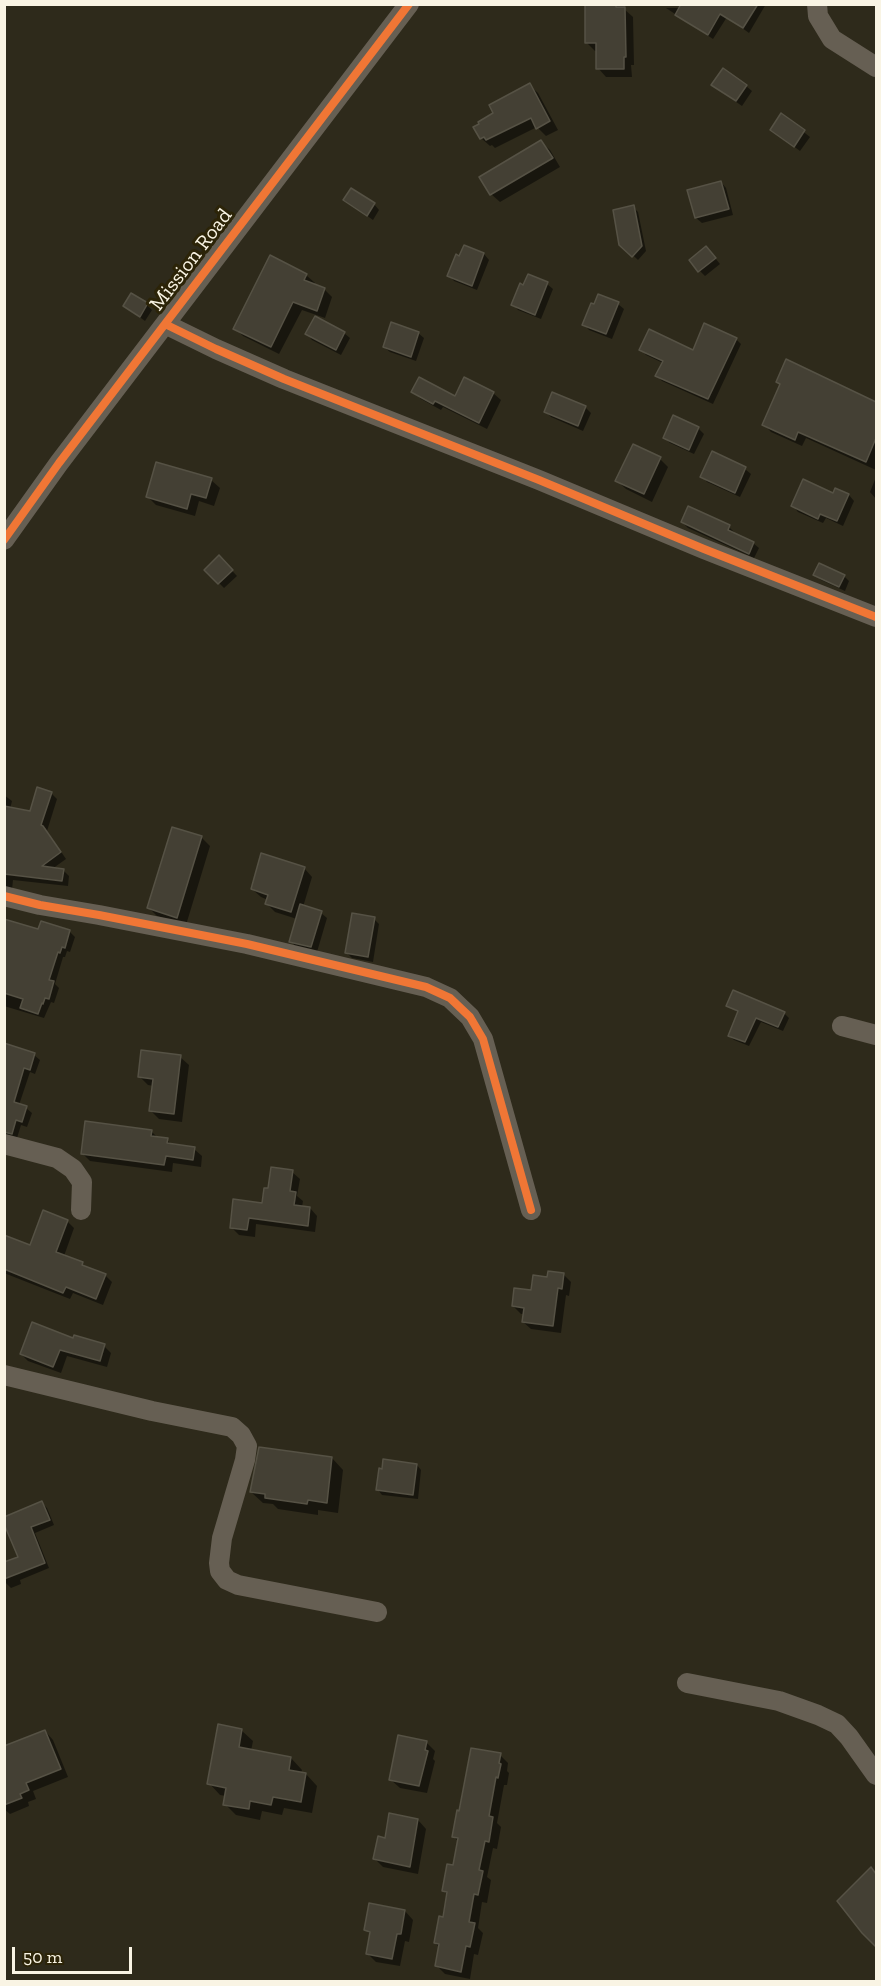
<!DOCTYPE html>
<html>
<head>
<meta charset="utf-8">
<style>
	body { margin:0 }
	#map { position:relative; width:881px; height:1986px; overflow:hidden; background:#2e2a1b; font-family:"Zilla Slab",serif }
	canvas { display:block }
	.frame { position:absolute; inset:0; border:6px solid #f9f4e4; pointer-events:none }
	.scale { position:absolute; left:12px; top:1947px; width:120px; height:27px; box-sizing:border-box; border:3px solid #f9f4e4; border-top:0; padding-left:8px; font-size:18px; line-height:21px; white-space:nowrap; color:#f9f4e4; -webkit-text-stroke:4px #2c2408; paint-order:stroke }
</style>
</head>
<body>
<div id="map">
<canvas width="881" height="1986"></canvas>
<div class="frame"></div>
<div class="scale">50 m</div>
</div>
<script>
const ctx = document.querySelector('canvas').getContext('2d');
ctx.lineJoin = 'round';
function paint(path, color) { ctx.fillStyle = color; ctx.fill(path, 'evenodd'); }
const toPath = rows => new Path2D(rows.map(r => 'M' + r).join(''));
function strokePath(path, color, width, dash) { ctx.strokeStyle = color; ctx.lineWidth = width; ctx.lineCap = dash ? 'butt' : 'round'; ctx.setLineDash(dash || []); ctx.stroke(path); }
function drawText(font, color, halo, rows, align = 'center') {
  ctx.font = font + ' "Zilla Slab",serif'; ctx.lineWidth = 6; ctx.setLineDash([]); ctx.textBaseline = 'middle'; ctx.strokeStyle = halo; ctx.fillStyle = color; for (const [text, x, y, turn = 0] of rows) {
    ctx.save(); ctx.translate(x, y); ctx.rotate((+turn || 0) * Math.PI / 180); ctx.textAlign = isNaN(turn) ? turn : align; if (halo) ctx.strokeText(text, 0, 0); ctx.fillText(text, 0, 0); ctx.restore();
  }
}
paint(toPath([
	[586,4,623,4,624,9,633,17,634,65,631,65,632,77,606,77,598,68,598,51,595,51,587,43],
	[734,4,766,4,749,33,727,17,713,39,666,8,698,8],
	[529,85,538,93,558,130,546,136,537,127,495,148,492,145,490,146,481,138,495,114],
	[746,86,752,91,742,106,719,90],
	[782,115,810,137,800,151,772,130],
	[541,142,550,150,560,167,500,202,491,194],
	[721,182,726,188,733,215,702,223,696,218],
	[345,200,374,204,379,210,373,220],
	[633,207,638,212,646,251,638,260,621,244],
	[465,247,484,254,489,260,477,290,454,281,449,275],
	[711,253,720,264,705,276,700,271],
	[271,257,306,275,315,283,314,285,324,289,332,297,325,318,302,310,279,354,243,336,235,328],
	[547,284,553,289,541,319,518,310,513,304,524,287],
	[599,296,618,304,624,309,612,339,589,330,584,324,595,306],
	[147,305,152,310,145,321,125,306],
	[344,333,350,338,341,355,312,340,307,334],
	[418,333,424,338,416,361,390,352,384,347],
	[736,339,741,344,713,404,662,381,657,376,663,363,646,355,641,349,693,352],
	[786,361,876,403,876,470,806,438,802,446,771,432,764,424,781,385,777,382],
	[413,392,455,398,493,393,501,400,487,429,443,407,441,410,421,399],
	[585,407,591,413,583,431,551,417,546,412],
	[674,417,698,428,704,434,694,454,670,443,665,438],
	[712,453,745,469,751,474,740,497,707,482,702,476],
	[660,459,668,467,652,502,626,489,617,481],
	[876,477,876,499,870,492],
	[211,480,220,488,214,506,199,501,195,516,156,505,147,496],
	[836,490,849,495,854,501,843,526,826,518,823,523,798,512,793,506,834,495],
	[682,522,729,527,734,532,733,534,753,543,759,548,754,558,688,528],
	[219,557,237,576,224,588,206,570],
	[815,575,844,576,849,581,845,591,821,580],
	[51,793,57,799,47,831,66,859,52,869,63,870,69,876,68,886,13,880,12,890,4,889,4,795,12,801,10,809,31,813],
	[201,837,210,846,186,925,157,916,149,908],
	[304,868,312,877,303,907,321,913,327,918,317,952,296,947,291,941,297,919,275,912,267,904,268,900,261,897,252,889],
	[374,919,379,924,373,962,352,958,347,953],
	[4,921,39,931,42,922,70,932,75,937,70,952,67,951,65,957,63,957,55,984,59,988,54,1003,51,1002,44,1018,4,1006],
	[728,1005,784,1013,789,1018,783,1031,761,1022,749,1046,734,1040,729,1036,739,1013],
	[4,1045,34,1055,40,1060,35,1074,30,1072,19,1105,26,1108,32,1113,27,1127,21,1125,17,1138,4,1139],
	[180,1057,189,1065,182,1122,159,1119,151,1111,154,1086,148,1085,139,1076],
	[151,1131,159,1139,167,1140,173,1146,194,1149,202,1156,201,1167,173,1163,172,1172,90,1161,82,1153],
	[292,1172,300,1179,297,1196,303,1201,302,1207,310,1208,317,1216,315,1232,256,1224,255,1237,239,1235,231,1227,263,1204,269,1190],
	[67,1221,74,1228,64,1256,105,1275,112,1282,103,1305,73,1293,70,1299,4,1273,4,1238,31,1247],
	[563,1274,571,1282,569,1296,566,1295,561,1333,531,1329,523,1322,524,1314,521,1314,513,1306,549,1279],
	[74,1340,104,1346,111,1353,107,1367,67,1356,61,1373,28,1361,21,1354],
	[332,1458,343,1470,338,1513,318,1510,318,1515,278,1509,273,1504,263,1503,251,1492],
	[417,1465,421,1470,418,1499,382,1495,378,1490],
	[42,1503,47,1508,54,1525,35,1533,49,1568,20,1580,21,1584,11,1588,4,1581,4,1564,20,1557,4,1520],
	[241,1730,253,1741,251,1751,291,1758,302,1770,301,1773,306,1774,317,1786,312,1813,284,1808,282,1815,262,1811,260,1820,236,1815,225,1804,226,1796,220,1795,209,1783],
	[45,1731,53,1740,68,1777,33,1791,36,1799,28,1802,29,1806,10,1814,4,1809,4,1748],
	[426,1742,435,1751,433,1759,435,1761,427,1793,400,1788,391,1780],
	[500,1755,508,1763,507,1771,509,1773,507,1785,504,1785,497,1823,501,1827,497,1849,493,1848,487,1877,491,1880,487,1903,482,1902,478,1928,483,1933,478,1955,474,1954,470,1979,445,1974,437,1966,440,1948,435,1943,444,1919,448,1895,443,1890,454,1867,459,1842,454,1837],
	[418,1820,426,1829,418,1874,383,1867,375,1859,386,1840],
	[871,1869,876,1874,876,1945,863,1932],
	[405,1911,413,1920,409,1942,405,1941,400,1966,376,1962,367,1953,371,1935,366,1930]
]), '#0007');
const building = toPath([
	[585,4,616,4,616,7,625,7,626,57,624,57,624,69,596,69,596,43,585,43,585,4],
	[681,4,758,4,743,28,720,14,708,35,675,15,681,4],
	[723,68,747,85,736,101,711,85,723,68],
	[530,83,550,121,536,129,531,118,486,140,484,137,480,139,473,127,479,124,478,122,493,113,489,105,530,83],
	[781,113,805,130,794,147,770,130,781,113],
	[541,140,553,158,490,195,479,177,541,140],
	[721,181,729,209,695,218,687,190,721,181],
	[351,188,375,203,367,216,343,200,351,188],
	[634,205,642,246,632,257,619,245,613,210,634,205],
	[464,245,484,253,472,286,447,276,456,254,459,256,464,245],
	[706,246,716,258,698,272,689,260,706,246],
	[270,255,307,274,304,280,325,288,317,311,293,302,271,347,233,329,270,255],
	[528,274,548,282,535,315,511,305,520,283,523,285,528,274],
	[131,293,148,303,140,317,123,306,131,293],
	[598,294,619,302,606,334,582,325,591,303,594,304,598,294],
	[315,316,345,332,336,350,305,334,315,316],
	[391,322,419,332,411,357,383,347,391,322],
	[704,323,737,338,708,399,655,376,663,361,639,350,649,329,693,350,704,323],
	[786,359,876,402,876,438,866,462,798,432,795,440,762,425,780,384,776,382,786,359],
	[419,377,455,396,464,377,494,392,479,423,435,401,433,404,411,392,419,377],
	[552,392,586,406,578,426,544,412,552,392],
	[673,415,699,427,689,450,663,438,673,415],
	[633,444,661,457,644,494,615,481,633,444],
	[712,451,746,467,735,493,700,477,712,451],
	[156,462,212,478,206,498,191,494,187,509,146,497,156,462],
	[803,479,833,493,835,488,849,494,837,521,820,514,818,519,791,506,803,479],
	[688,506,730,525,728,530,754,542,749,554,681,522,688,506],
	[219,555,233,570,218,584,204,570,219,555],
	[819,563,845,575,839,587,813,575,819,563],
	[37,787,52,792,41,825,43,826,61,852,42,866,64,869,62,881,4,874,4,806,30,811,37,787],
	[172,827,202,836,177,918,147,908,172,827],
	[261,853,305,867,291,912,265,904,268,895,251,889,261,853],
	[300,904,322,911,311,947,289,942,300,904],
	[352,913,375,917,368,957,345,953,352,913],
	[4,919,38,929,41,921,70,930,65,948,62,947,60,953,58,952,49,980,54,981,49,999,45,998,43,1004,42,1003,38,1014,20,1008,23,999,4,993,4,919],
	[733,990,785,1012,778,1027,756,1018,745,1042,728,1036,738,1011,726,1006,733,990],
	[4,1043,35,1053,30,1070,24,1068,14,1102,27,1106,22,1122,16,1120,12,1134,4,1132,4,1043],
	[141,1050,181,1055,174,1114,149,1111,153,1079,138,1077,141,1050],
	[85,1121,152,1130,151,1136,168,1138,167,1143,195,1147,193,1160,166,1156,164,1165,81,1154,85,1121],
	[271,1167,293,1170,290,1191,296,1192,294,1205,310,1207,308,1226,249,1218,247,1230,230,1228,233,1199,262,1203,264,1188,268,1188,271,1167],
	[43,1210,68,1220,56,1252,83,1262,82,1265,106,1274,96,1299,66,1287,63,1293,4,1269,4,1235,30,1245,43,1210],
	[548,1271,564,1273,562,1289,558,1288,553,1326,522,1322,524,1308,512,1306,514,1288,531,1290,533,1275,547,1277,548,1271],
	[32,1322,73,1338,74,1335,105,1344,100,1361,60,1350,53,1367,20,1354,32,1322],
	[259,1447,332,1457,327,1503,308,1500,307,1504,265,1498,265,1494,250,1492,259,1447],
	[383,1459,417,1464,413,1495,376,1490,379,1468,382,1469,383,1459],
	[42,1501,50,1520,31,1527,45,1563,4,1579,4,1562,18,1557,4,1524,4,1517,42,1501],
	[218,1724,242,1729,239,1747,291,1757,289,1770,306,1773,301,1802,273,1797,271,1805,250,1801,249,1809,223,1805,226,1788,207,1784,218,1724],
	[45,1730,61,1769,26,1783,29,1790,20,1794,22,1798,4,1805,4,1746,45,1730],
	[398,1735,427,1741,425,1750,428,1751,419,1786,389,1780,398,1735],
	[471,1748,501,1753,499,1763,501,1764,498,1778,496,1777,489,1816,493,1817,489,1842,485,1841,479,1870,483,1871,478,1895,474,1894,469,1922,475,1923,470,1947,466,1946,461,1972,435,1966,439,1944,434,1943,439,1916,443,1917,447,1892,442,1891,447,1864,453,1865,458,1838,452,1837,457,1810,459,1811,471,1748],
	[389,1813,418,1819,410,1867,373,1859,378,1836,385,1838,389,1813],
	[871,1867,876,1874,876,1947,862,1933,837,1901,871,1867],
	[369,1903,405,1910,401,1934,397,1934,392,1959,366,1954,370,1932,364,1930,369,1903]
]);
paint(building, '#444034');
strokePath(building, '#565245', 1.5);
strokePath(toPath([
	[817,4,818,16,832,39,876,67],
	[165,324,216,349,284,379,539,480,704,549,876,617],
	[4,540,59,463,409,4],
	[4,896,40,905,99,915,247,944,426,987,450,998,470,1017,483,1039,531,1210],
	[842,1026,876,1035],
	[4,1144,57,1158,73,1169,82,1182,81,1210],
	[4,1375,152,1411,232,1427,241,1435,247,1446,245,1460,222,1538,219,1563,220,1571,227,1580,238,1585,377,1612],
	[687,1683,779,1701,818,1715,837,1724,849,1737,876,1775]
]), '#665f53', 20);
strokePath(toPath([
	[165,324,216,349,284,379,539,480,704,549,876,617],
	[4,540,59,463,409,4],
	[4,896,40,905,99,915,247,944,426,987,450,998,470,1017,483,1039,531,1210]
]), '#f07635', 8);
drawText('21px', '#f9f4e4', '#2c2408', [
	["Mission Road",191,260,-53]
]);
</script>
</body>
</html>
